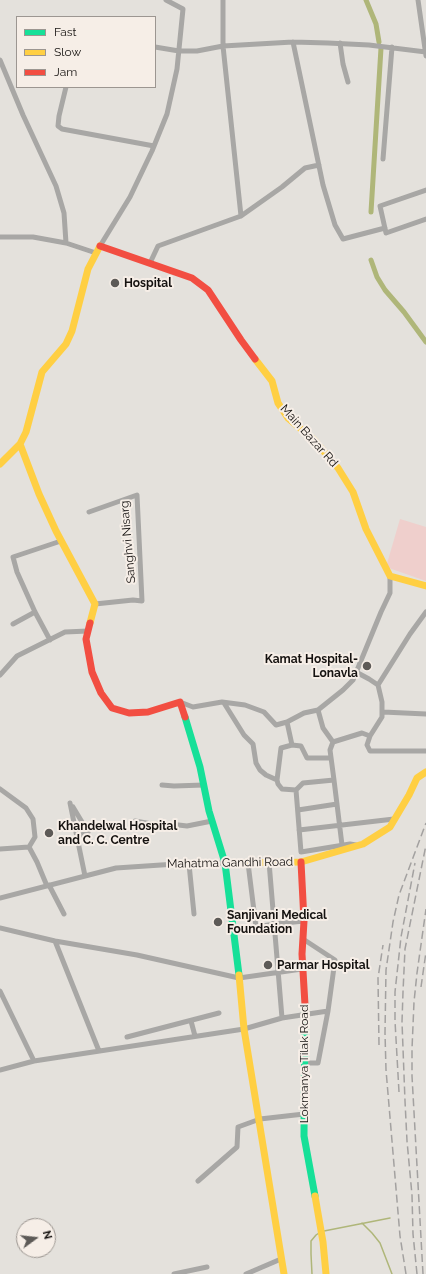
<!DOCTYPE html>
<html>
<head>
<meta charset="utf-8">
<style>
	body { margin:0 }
	#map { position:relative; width:426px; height:1274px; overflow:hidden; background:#e4e1dc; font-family:Raleway,sans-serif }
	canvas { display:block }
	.legend { position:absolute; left:16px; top:16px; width:140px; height:72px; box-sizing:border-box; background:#f6eee7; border:1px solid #9c9691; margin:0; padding:5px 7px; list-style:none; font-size:12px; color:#151210 }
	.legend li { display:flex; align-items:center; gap:8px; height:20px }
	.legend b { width:20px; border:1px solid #9c9691 }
	.north { position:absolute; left:16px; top:1218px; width:40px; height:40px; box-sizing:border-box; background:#f6eee7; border:1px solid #9c9691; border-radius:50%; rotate:75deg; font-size:11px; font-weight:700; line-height:16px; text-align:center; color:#151210 }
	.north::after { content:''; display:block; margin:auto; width:14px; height:18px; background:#5d5a57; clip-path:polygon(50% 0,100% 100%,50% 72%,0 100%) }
</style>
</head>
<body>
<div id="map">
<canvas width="426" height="1274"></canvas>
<ul class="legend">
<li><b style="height:5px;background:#16e098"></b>Fast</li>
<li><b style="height:5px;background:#ffcf43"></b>Slow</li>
<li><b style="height:5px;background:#f24e42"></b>Jam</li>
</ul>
<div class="north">N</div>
</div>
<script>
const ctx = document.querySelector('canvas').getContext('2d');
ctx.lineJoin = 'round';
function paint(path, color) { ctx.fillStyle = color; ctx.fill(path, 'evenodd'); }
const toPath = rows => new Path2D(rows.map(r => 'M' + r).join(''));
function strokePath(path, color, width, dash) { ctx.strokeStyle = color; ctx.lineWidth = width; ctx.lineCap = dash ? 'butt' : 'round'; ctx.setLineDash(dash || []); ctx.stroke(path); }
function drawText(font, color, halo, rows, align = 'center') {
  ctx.font = font + ' Raleway,sans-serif'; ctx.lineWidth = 4; ctx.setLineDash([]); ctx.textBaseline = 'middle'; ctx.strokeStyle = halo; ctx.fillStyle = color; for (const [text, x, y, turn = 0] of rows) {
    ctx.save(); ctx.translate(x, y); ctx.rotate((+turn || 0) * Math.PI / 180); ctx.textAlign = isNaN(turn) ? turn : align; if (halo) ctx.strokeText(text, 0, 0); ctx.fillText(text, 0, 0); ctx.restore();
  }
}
paint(toPath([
	[400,519,426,527,426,581,386,567]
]), '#efcfcc');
strokePath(toPath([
	[362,1223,372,1233,380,1243,392,1274],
	[324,1231,390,1218],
	[312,1274,311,1254,311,1241,316,1235,319,1233]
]), '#afb679', 1.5);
strokePath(toPath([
	[366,0,376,24,379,42],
	[371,212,381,48],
	[371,260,377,277,385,290,404,312,426,342]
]), '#afb679', 5);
strokePath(toPath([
	[418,0,426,56],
	[293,42,323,185,335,225,343,239,385,228],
	[340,43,343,64,348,82],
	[155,47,179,51,197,51,223,46,293,42,328,43,369,45,426,52],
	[0,60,23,115,56,186,64,213,66,243,96,253],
	[66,87,59,116,58,126,62,129,154,146],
	[383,159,392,47],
	[426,190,380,206,386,233,426,219],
	[241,216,282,187,305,168,319,165],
	[0,237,33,237,66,243],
	[100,246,130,197,152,151,167,114,177,69,183,9,166,0],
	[150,263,158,246,241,216,223,46,223,0],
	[89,512,137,495,142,601,133,600,95,604],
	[13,624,35,612],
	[50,640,35,612,17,572,13,557,61,541],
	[0,675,17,656,65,632,88,631],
	[378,685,410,634,426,612],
	[180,702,193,707,222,702,245,705,264,712,276,725,287,722,304,713,318,710,343,690,353,680,381,612,390,593,390,576],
	[224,703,244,735,253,744,256,763,260,770,266,775,277,780,278,784,282,789,296,790,301,852,350,844,356,845],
	[318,710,323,728,333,742,362,733,370,736,382,717,382,702,378,685,369,679,356,672],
	[383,712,426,714],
	[370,736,367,745,370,751,426,751],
	[333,742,330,750,334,780],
	[292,745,301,746,307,758,331,758],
	[277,780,281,748,292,745,287,722],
	[162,785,174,786,204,785],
	[0,789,26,808,33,819,35,837,29,847,37,862,47,886],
	[296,790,303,783,334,780,342,845],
	[70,803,85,876],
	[73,807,88,832,77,837],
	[298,810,337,804],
	[135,821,152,824,170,824,187,826,212,821],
	[299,830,394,819],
	[0,849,29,847],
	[269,862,282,1018],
	[248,863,256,927],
	[189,864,194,914],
	[49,885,64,914],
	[0,898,116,868,176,864,225,863],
	[0,928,55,941,137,955,239,978,302,969],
	[234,931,274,924,304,921],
	[303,939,335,960,328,1011,318,1063,304,1063],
	[55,941,99,1051],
	[0,991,34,1061,244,1029,282,1018,328,1011],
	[191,1021,195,1036],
	[127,1037,219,1013],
	[0,1070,34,1061],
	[198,1181,237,1147,238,1127,260,1119,304,1114],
	[174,1274,207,1267],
	[246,1274,281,1259]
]), '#a8a7a5', 5);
strokePath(toPath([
	[185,717,200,767,209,811,225,863,239,975],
	[305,1005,304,1136,315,1196]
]), '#16e098', 7);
strokePath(toPath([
	[255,359,272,381,278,403,288,418,314,440,338,468,353,492,366,529,390,576,426,586],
	[20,444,39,494,56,531,95,604,90,623],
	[0,464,20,444,26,432,42,372,66,344,72,331,88,269,100,246],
	[225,863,301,862,363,844,390,827,409,795,417,778,426,772],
	[239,975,244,1029,284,1274],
	[315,1196,323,1242,326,1274]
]), '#ffcf43', 7);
strokePath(toPath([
	[100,246,192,278,208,290,241,340,255,359],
	[90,623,86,639,92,672,101,693,112,708,129,713,148,712,180,702,185,717],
	[301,862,304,921,302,954,305,1005]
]), '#f24e42', 7);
strokePath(toPath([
	[421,987,426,952],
	[379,1045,378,978,383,945],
	[399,1092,395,1021,395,992,401,937,415,863],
	[406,1274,400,1236,386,1070,385,1033,386,970,393,922,399,895,426,823],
	[417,1274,413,1234,412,1195,407,1141,405,1101,402,1022,403,992,405,949,426,845],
	[423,1274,412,1076,412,1049,414,1002,417,973,426,909]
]), '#a3a1a0', 1.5, [8, 4]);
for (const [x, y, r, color] of [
	[115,283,5,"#5d5a57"],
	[367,666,5,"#5d5a57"],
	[49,833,5,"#5d5a57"],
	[218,922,5,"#5d5a57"],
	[268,965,5,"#5d5a57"]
]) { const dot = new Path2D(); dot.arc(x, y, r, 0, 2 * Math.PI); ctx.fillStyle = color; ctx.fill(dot); strokePath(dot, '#f6eee7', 1.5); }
drawText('bold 12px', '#151210', '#f6eee7', [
	["Hospital",124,283],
	["Kamat Hospital-",358,659,"right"],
	["Lonavla",358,673,"right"],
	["Khandelwal Hospital",58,826],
	["and C. C. Centre",58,840],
	["Sanjivani Medical",227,915],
	["Foundation",227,929],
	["Parmar Hospital",277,965]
], 'left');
drawText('12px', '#151210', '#f6eee7', [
	["Main Bazar Rd",309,436,48],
	["Sanghvi Nisarg",128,542,-95],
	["Mahatma Gandhi Road",230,863,-1],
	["Lokmanya Tilak Road",304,1064,-90]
]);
</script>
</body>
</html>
